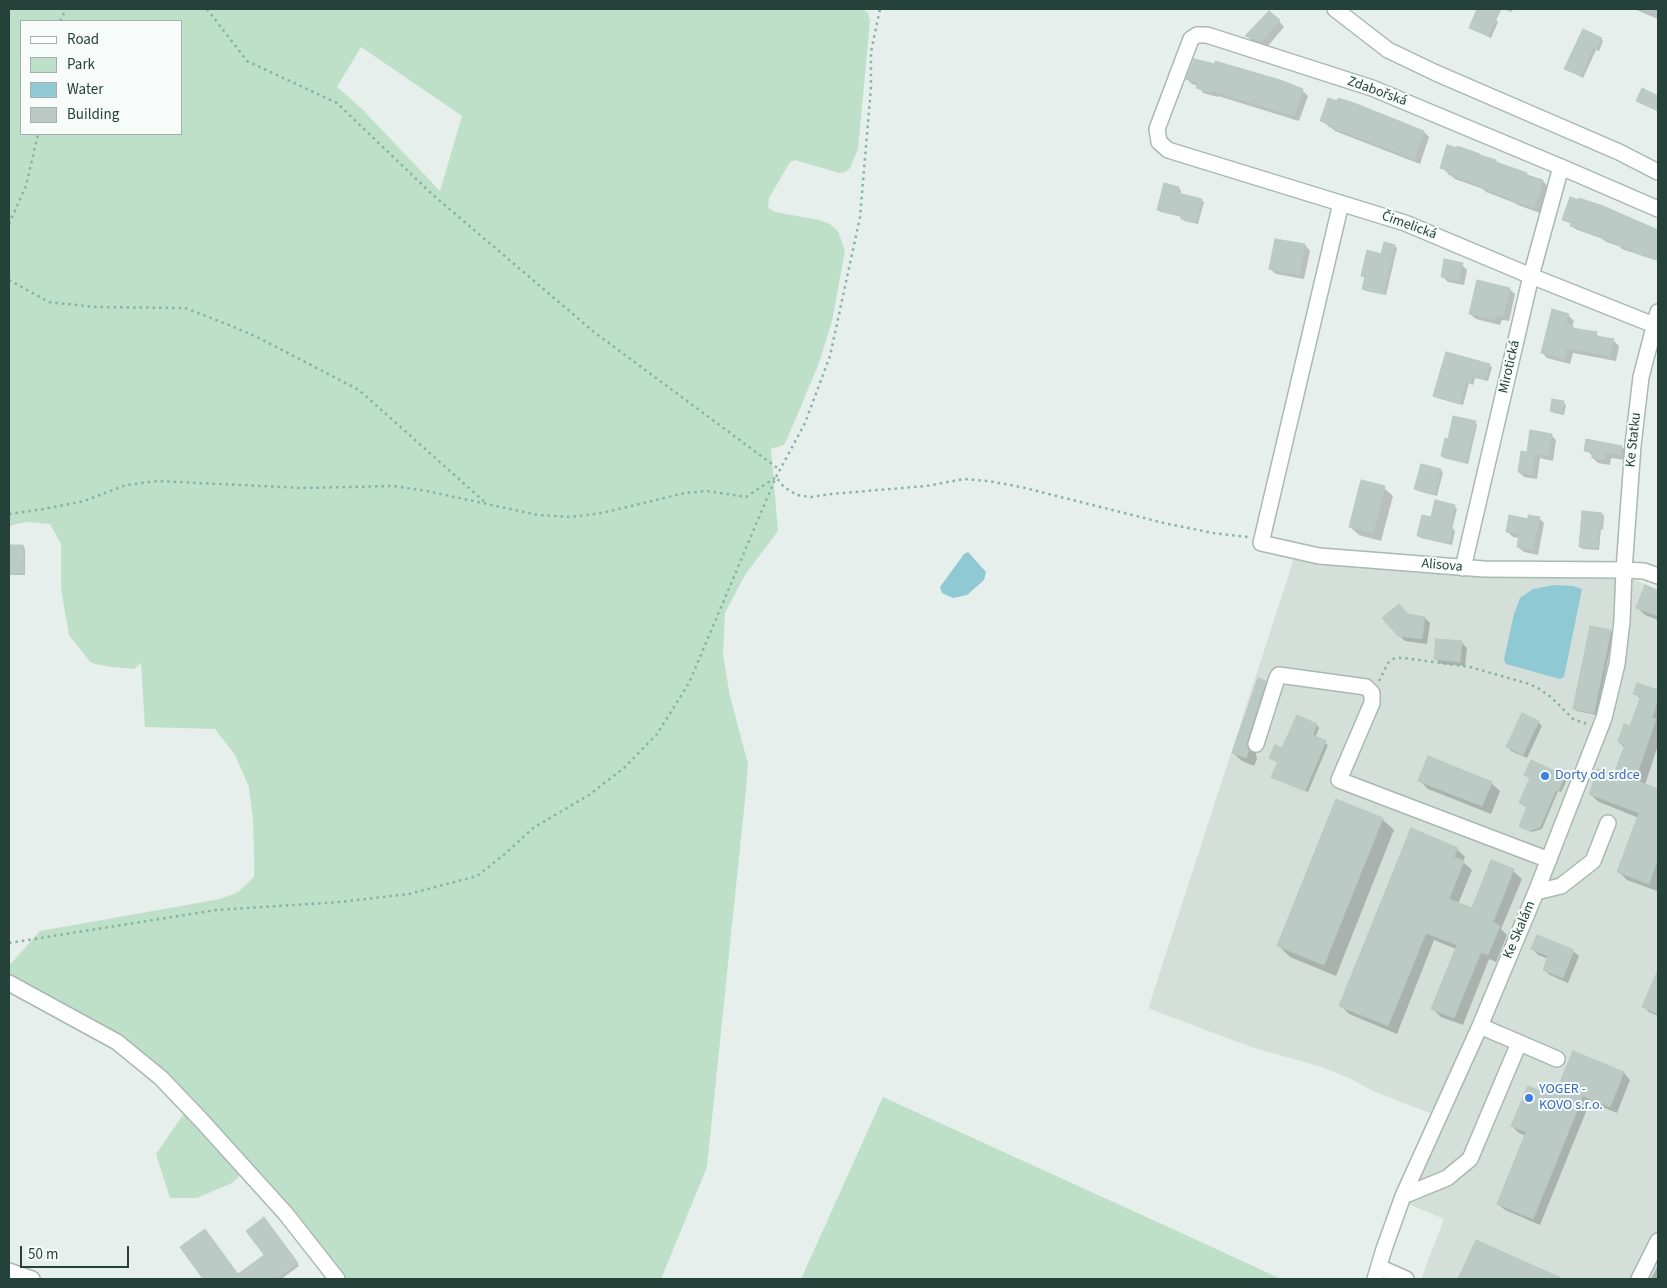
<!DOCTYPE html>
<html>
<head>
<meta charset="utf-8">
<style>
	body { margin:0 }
	#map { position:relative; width:1667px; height:1288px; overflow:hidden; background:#e6efeb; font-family:"Source Sans 3",sans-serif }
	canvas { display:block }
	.frame { position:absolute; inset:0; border:10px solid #24423a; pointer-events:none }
	.legend { position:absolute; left:20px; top:20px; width:162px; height:115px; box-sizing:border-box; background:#f7fbf9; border:1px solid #a3b1ad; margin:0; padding:6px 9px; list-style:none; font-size:15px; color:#24423a }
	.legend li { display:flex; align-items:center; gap:10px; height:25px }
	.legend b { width:25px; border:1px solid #a3b1ad }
	.scale { position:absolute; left:20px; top:1246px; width:109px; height:22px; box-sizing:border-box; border:2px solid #24423a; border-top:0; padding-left:6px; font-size:15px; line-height:18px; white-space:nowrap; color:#24423a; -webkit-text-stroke:4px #f7fbf9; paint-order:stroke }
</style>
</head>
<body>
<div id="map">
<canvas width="1667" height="1288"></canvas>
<div class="frame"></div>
<ul class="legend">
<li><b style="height:6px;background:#fff"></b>Road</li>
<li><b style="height:14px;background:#bfe0c8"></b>Park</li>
<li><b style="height:14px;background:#8ec9d4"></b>Water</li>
<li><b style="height:14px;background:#bbcac4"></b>Building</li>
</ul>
<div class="scale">50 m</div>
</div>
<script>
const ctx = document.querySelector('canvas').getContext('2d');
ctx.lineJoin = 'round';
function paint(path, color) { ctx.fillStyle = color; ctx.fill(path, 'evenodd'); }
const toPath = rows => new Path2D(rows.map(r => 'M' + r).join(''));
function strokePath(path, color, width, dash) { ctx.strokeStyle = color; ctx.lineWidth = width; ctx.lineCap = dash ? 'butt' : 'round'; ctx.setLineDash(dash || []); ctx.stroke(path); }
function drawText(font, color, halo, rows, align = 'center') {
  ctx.font = font + ' "Source Sans 3",sans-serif'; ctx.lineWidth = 4; ctx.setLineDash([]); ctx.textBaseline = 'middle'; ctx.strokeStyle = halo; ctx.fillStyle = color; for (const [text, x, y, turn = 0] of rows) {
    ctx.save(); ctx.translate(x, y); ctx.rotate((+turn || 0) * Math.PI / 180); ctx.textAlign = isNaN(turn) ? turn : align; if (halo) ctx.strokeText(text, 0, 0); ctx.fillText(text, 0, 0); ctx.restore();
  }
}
paint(toPath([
	[1295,555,1634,580,1658,589,1658,1279,1421,1279,1444,1219,1406,1203,1446,1119,1375,1092,1349,1078,1322,1067,1251,1047,1150,1009,1149,1006]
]), '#d4dfda');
paint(toPath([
	[9,9,862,9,868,13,870,21,858,149,850,168,845,172,839,173,795,160,790,162,769,198,768,208,775,212,819,220,830,224,838,231,845,251,832,321,819,363,788,437,784,445,771,449,778,531,745,575,725,613,723,655,730,696,748,764,746,790,707,1167,661,1279,346,1279,251,1165,232,1183,197,1198,170,1198,156,1154,194,1099,123,1037,10,979,9,966,40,931,220,899,238,892,254,877,254,854,253,820,249,787,235,755,215,729,145,727,141,663,134,669,111,667,91,663,69,635,61,589,61,544,50,524,26,522,9,526],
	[21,21,181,21,181,134,21,134],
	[361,47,462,116,440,191,362,109,337,87],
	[883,1097,1188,1236,1281,1279,801,1279]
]), '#bfe0c8');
paint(toPath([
	[968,552,986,572,984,580,967,595,953,598,942,593,940,587,964,554],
	[1555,585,1573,586,1582,589,1564,677,1560,679,1506,664,1504,659,1514,614,1520,598,1533,589]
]), '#8ec9d4');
paint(toPath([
	[1504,9,1513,9,1511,12],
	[1634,9,1658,9,1658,19],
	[1496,20,1498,22,1491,38,1470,27],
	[1279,21,1284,27,1268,46,1252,41,1247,36],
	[1601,39,1603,41,1599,51,1596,50,1583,78,1565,68],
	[1187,79,1302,90,1308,96,1299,121,1218,96,1218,97,1203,93,1198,86,1192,84],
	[1354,105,1424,132,1429,137,1420,164,1335,131,1321,120],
	[1498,164,1543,181,1548,187,1540,213,1518,205,1515,203,1486,192,1483,189,1455,179,1442,168],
	[1179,188,1181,191,1180,195,1201,200,1204,202,1198,224,1184,221,1182,217,1161,212,1159,210],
	[1564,219,1651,229,1658,231,1658,261,1622,249,1619,246,1606,242,1603,239,1575,229,1572,224],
	[1305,245,1310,251,1304,279,1276,274,1270,269],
	[1394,246,1397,248,1386,295,1366,291,1363,288,1366,278,1362,276,1382,255],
	[1462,265,1467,270,1464,285,1448,282,1442,276],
	[1509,289,1515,294,1509,321,1502,320,1500,325,1476,319,1470,314],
	[1568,315,1574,321,1572,326,1576,330,1596,334,1601,338,1613,340,1619,346,1616,361,1573,353,1570,364,1547,358,1542,352],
	[1489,365,1492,367,1488,381,1475,378,1473,385,1469,383,1463,405,1437,398,1435,396],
	[1564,403,1566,405,1564,415,1554,413,1551,411],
	[1475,422,1477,425,1468,464,1444,458,1442,456,1449,440],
	[1551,435,1556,440,1553,461,1540,458,1537,479,1524,477,1519,472,1528,453],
	[1622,447,1627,452,1626,460,1611,458,1610,465,1598,463,1593,458,1593,456,1586,450],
	[1440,470,1443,472,1437,496,1418,491,1416,489],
	[1384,488,1393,496,1381,541,1359,535,1350,527],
	[1454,506,1457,509,1452,528,1455,531,1452,545,1421,538,1418,535,1432,518],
	[1602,514,1604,516,1603,530,1601,529,1599,550,1583,549,1580,546],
	[1539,518,1544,523,1538,555,1524,552,1518,547,1520,538,1513,537,1507,531,1529,521],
	[9,546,23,546,25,549,25,575,9,575],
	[1645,587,1658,592,1658,620,1645,615,1637,607],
	[1408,615,1425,618,1430,623,1427,644,1405,641,1399,635],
	[1591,627,1611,631,1613,634,1597,715,1577,711,1574,708],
	[1462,643,1467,648,1465,666,1441,664,1436,659],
	[1266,682,1274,690,1255,750,1257,759,1254,766,1242,761,1233,753],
	[1638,685,1658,691,1658,745,1645,785,1658,790,1657,891,1627,880,1619,872,1639,818,1599,802,1590,794,1615,776,1625,748,1619,742,1631,728,1641,699,1635,693],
	[1522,715,1538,722,1542,726,1527,758,1511,751,1508,747],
	[1298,717,1317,725,1319,728,1315,738,1328,745,1308,792,1276,779,1273,776,1278,763,1271,758,1283,750],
	[1564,777,1567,780,1561,792,1558,791,1542,829,1532,832,1522,828,1520,826,1528,808,1521,803],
	[1419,780,1491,783,1500,791,1491,814,1428,789],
	[1382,819,1394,830,1336,976,1290,957,1279,946],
	[1457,849,1465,857,1463,862,1472,870,1458,904,1472,910,1492,862,1513,871,1522,879,1501,929,1507,935,1496,962,1489,959,1463,1025,1441,1017,1432,1008,1456,949,1434,940,1397,1034,1349,1014,1341,1006],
	[1533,949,1573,951,1579,956,1568,983,1550,975,1544,970,1549,959,1538,955],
	[1654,984,1658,986,1658,1016,1649,1012,1644,1007],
	[1573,1053,1624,1073,1630,1080,1617,1113,1590,1102,1540,1225,1505,1210,1498,1204,1526,1136,1519,1133,1512,1126,1543,1093,1559,1089],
	[266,1221,299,1266,281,1279,205,1279,182,1247,238,1276,266,1256],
	[1477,1242,1560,1279,1460,1279],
	[1658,1265,1658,1279,1651,1279]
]), '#0003');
const building = toPath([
	[1477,9,1501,9,1488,36,1469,28,1477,9],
	[1269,11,1280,20,1262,41,1245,36,1269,11],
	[1583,29,1602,38,1596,50,1593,48,1581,76,1564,69,1583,29],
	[1194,59,1215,64,1215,61,1280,80,1303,89,1294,116,1213,91,1212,93,1196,88,1198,83,1186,79,1194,59],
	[1642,88,1658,96,1658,111,1636,101,1642,88],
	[1328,98,1337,101,1338,98,1354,103,1424,131,1414,159,1328,126,1329,124,1320,121,1328,98],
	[1447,145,1457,148,1457,146,1480,154,1480,155,1496,160,1496,162,1527,173,1527,175,1543,180,1534,208,1511,200,1511,199,1479,187,1480,186,1448,174,1449,171,1440,168,1447,145],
	[1164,183,1179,187,1178,193,1202,199,1196,223,1181,219,1181,216,1157,210,1164,183],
	[1570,197,1579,200,1579,198,1603,206,1658,230,1658,260,1633,252,1633,250,1617,245,1618,244,1602,239,1602,237,1570,226,1571,223,1562,220,1570,197],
	[1275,239,1305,244,1299,275,1269,269,1275,239],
	[1384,242,1395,245,1383,294,1362,289,1365,277,1361,276,1367,250,1381,254,1384,242],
	[1444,259,1463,263,1459,281,1441,277,1444,259],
	[1477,280,1510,288,1503,317,1496,315,1495,320,1469,314,1477,280],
	[1552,309,1569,314,1566,324,1573,325,1572,328,1597,332,1596,336,1614,339,1610,356,1567,348,1565,359,1541,353,1552,309],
	[1446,352,1490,364,1485,380,1473,376,1471,383,1466,382,1460,404,1433,396,1446,352],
	[1552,399,1564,401,1562,413,1550,411,1552,399],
	[1453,416,1476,421,1466,462,1441,456,1445,438,1448,439,1453,416],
	[1530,430,1552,434,1548,456,1535,454,1532,475,1518,472,1521,451,1527,452,1530,430],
	[1586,439,1622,446,1621,455,1606,453,1605,460,1592,458,1592,452,1584,451,1586,439],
	[1421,464,1441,469,1435,494,1414,489,1421,464],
	[1361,480,1385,486,1373,533,1349,527,1361,480],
	[1435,500,1455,505,1450,527,1453,528,1449,543,1417,536,1422,515,1431,517,1435,500],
	[1582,511,1602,513,1601,528,1599,528,1597,548,1579,547,1582,511],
	[1509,515,1528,519,1528,515,1540,517,1533,550,1517,547,1519,534,1506,532,1509,515],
	[9,545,23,545,24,573,9,573,9,545],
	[1645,585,1658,591,1658,616,1636,608,1645,585],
	[1399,604,1408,614,1425,617,1422,639,1398,636,1382,618,1399,604],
	[1590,626,1611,630,1594,713,1573,709,1590,626],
	[1436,639,1462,641,1460,662,1434,659,1436,639],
	[1258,678,1266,681,1247,741,1249,750,1246,758,1232,753,1258,678],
	[1637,683,1658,690,1658,699,1652,718,1656,719,1635,780,1658,789,1658,858,1649,884,1617,872,1639,813,1589,794,1598,769,1614,774,1625,745,1618,742,1624,724,1630,726,1641,696,1633,694,1637,683],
	[1522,713,1539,721,1523,755,1506,747,1522,713],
	[1297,715,1317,724,1313,735,1326,741,1305,791,1271,777,1278,762,1269,758,1275,745,1282,748,1297,715],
	[1428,756,1492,782,1482,806,1418,781,1428,756],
	[1531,760,1565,776,1558,791,1556,790,1540,827,1529,831,1519,826,1527,807,1519,803,1530,778,1524,775,1531,760],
	[1336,799,1383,818,1324,965,1277,946,1336,799],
	[1411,828,1458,848,1454,857,1464,861,1449,899,1472,908,1491,860,1514,869,1493,922,1500,926,1488,955,1481,952,1454,1018,1431,1009,1457,945,1426,933,1388,1026,1339,1006,1411,828],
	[1537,935,1574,950,1563,978,1543,970,1548,956,1531,949,1537,935],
	[1658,970,1658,1014,1642,1007,1658,970],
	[1573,1051,1624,1072,1610,1107,1583,1096,1533,1219,1497,1204,1526,1132,1511,1126,1528,1086,1542,1092,1546,1082,1558,1087,1573,1051],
	[264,1217,298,1263,276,1279,203,1279,180,1247,205,1229,238,1274,264,1255,246,1231,264,1217],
	[1476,1240,1563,1279,1458,1279,1476,1240]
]);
paint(building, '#bbcac4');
strokePath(building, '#b8c9c2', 1);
const minor = toPath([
	[1335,9,1388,50,1436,73,1619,152,1658,172],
	[1341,203,1261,543,1319,556,1484,569,1624,570,1644,571,1658,576],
	[1654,325,1531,276,1405,223,1168,150,1159,142,1157,129,1191,39,1197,35,1207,35,1372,88,1561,167,1658,209],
	[1463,568,1531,276,1561,167],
	[1256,744,1277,678,1279,675,1366,687,1372,693,1372,703,1339,780,1549,860],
	[1536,892,1561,886,1593,861,1608,823],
	[9,983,117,1042,161,1078,202,1121,286,1214,337,1279],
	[1480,1026,1557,1059],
	[1403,1196,1447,1178,1470,1159,1519,1043],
	[1379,1267,1406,1279],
	[9,1271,32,1279],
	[1375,1279,1384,1249,1403,1196,1480,1026,1536,892,1604,718,1617,664,1622,621,1624,570,1633,445,1641,377,1658,312],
	[1639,1279,1658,1241]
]);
strokePath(minor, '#a8b8b2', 18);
strokePath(toPath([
	[207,9,247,61,337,103,433,195,594,332,780,470],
	[60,21,66,9],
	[9,224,26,186,38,134],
	[9,280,49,302,95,307,185,308,229,325,259,338,359,390,487,504],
	[9,514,44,509,84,501,126,485,158,481,302,488,394,486,427,491,538,515,570,517,602,513,685,493,707,491,746,497,776,477,784,487,797,495,811,497,831,494,926,486,964,479,988,481,1021,487,1168,524,1213,533,1248,537],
	[1379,681,1388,663,1395,658,1404,658,1470,667,1526,683,1538,688,1551,697,1573,719,1587,724],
	[9,943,216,910,340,902,409,894,477,876,506,853,533,828,589,795,625,767,657,734,689,683,776,477,805,423,830,356,860,217,871,87,871,52,880,9]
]), '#86b3a5', 2.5, [2.5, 4]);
strokePath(minor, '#fff', 15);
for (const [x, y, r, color] of [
	[1545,776,5,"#3f7fe0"],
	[1529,1098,5,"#3f7fe0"]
]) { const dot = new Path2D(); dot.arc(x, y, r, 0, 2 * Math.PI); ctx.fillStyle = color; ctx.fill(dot); strokePath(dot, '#f7fbf9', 2); }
drawText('14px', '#24423a', '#f7fbf9', [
	["Zdabořská",1377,92,20],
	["Čimelická",1409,226,20],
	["Mirotická",1510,367,-77],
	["Ke Statku",1634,440,-84],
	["Alisova",1442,566,5],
	["Ke Skalám",1520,930,-67]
]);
drawText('14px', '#366cbe', '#f7fbf9', [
	["Dorty od srdce",1555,776],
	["YOGER -",1539,1090],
	["KOVO s.r.o.",1539,1106]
], 'left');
</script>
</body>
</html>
